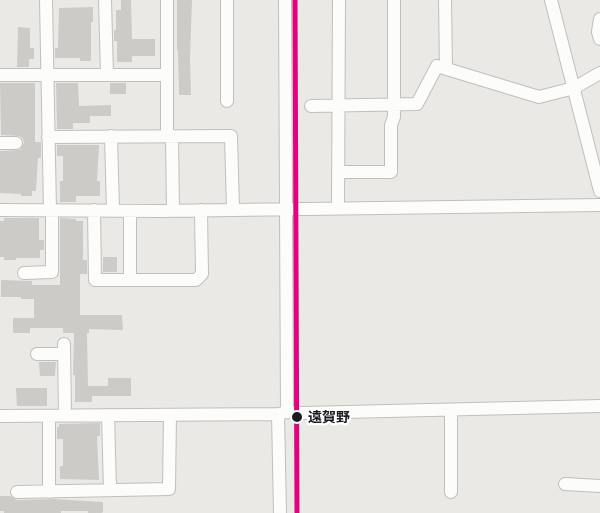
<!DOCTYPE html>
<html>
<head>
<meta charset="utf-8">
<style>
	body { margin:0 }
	canvas { display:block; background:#eae9e5 }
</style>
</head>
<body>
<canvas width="600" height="513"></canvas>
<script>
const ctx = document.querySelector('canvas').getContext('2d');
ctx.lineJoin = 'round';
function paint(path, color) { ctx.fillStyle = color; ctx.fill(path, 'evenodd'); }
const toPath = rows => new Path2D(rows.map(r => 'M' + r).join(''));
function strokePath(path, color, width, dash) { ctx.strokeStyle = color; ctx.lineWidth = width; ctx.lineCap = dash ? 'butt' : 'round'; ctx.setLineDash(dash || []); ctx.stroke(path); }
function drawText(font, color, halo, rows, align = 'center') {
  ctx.font = font + ' Barlow,"Noto Sans JP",sans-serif'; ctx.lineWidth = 4.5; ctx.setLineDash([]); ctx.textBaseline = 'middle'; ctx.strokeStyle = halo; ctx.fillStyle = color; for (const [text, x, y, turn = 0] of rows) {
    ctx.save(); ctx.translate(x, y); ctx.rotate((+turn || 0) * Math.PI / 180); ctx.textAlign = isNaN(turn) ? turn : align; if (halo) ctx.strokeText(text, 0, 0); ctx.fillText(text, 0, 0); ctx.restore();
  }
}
paint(toPath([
	[121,0,131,0,132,39,155,39,155,56,132,56,132,62,117,62,117,41,114,41,114,30,116,30,116,10,121,10],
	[177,0,192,0,190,59,191,95,179,95,178,50,177,50],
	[93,7,93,22,91,22,91,61,80,61,80,58,55,58,55,48,58,48,59,8],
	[18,27,30,28,30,48,34,48,34,59,29,59,29,67,17,67],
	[0,83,35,83,35,142,41,142,41,158,38,158,36,191,32,191,32,196,21,196,21,194,0,193,0,151,20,150,24,143,23,139,20,136,1,135],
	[56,83,78,83,79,106,111,105,111,116,90,116,90,123,73,123,73,129,57,129],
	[110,83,126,83,126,94,110,94],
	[57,145,99,145,97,181,100,181,100,196,76,196,76,202,60,202,60,181,63,181,63,156,57,156],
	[4,218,39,218,39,240,44,240,44,250,40,250,40,258,16,258,16,260,4,260,4,257,0,257,0,221,4,221],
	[60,218,76,219,76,221,83,221,83,260,87,260,87,274,80,274,80,315,122,315,123,330,89,329,89,333,87,333,88,386,108,386,108,378,131,378,131,396,92,396,92,402,75,402,75,375,73,375,74,333,63,333,63,328,30,328,30,333,13,333,13,318,34,318,34,299,21,299,21,297,1,297,1,280,32,281,32,285,60,285],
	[103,257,117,257,117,272,103,272],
	[39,362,56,362,55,376,40,376],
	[16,388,47,388,47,406,17,406],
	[100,423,100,436,97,436,99,480,60,479,60,466,63,466,63,439,57,439,57,427,59,427,59,424],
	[0,496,10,496,17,500,54,499,103,502,103,511,102,513,88,513,88,511,61,511,61,513,4,513,4,511,0,511]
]), '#cdcbc8');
const minor = toPath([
	[46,0,50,210],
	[105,0,107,75],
	[227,0,227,101],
	[285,0,287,412],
	[445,0,446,69],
	[551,0,600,191],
	[600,19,598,32,600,39],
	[0,75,167,75,167,0],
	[167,75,167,136],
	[311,106,417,104,437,66,539,97,574,88,600,73],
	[111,136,113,210],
	[172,136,173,210],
	[48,137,231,136,233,209],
	[0,143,16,143],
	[338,172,391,172,391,125,394,117,394,0],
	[338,208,339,0],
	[0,210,159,211,600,205],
	[94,210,95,280,196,280,202,274,201,210],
	[130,211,130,280],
	[24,273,52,272,52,210],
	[64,344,65,416],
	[37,354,64,354],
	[451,410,451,492],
	[278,414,280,513],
	[108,415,110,490],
	[0,416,278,414,287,412,303,413,600,406],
	[49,416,49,492],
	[565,484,600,486],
	[17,492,169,489,170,415]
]);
strokePath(minor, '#c0bfbd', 14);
strokePath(minor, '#fcfcfb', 12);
strokePath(toPath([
	[295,0,297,513]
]), '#e5007d', 5);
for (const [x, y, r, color] of [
	[297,417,6,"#1c1c1c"]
]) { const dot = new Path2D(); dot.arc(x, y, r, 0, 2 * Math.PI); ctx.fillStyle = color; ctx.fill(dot); strokePath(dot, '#fff', 2); }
drawText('bold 14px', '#1c1c1c', '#fff', [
	["遠賀野",308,417]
], 'left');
</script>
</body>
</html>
